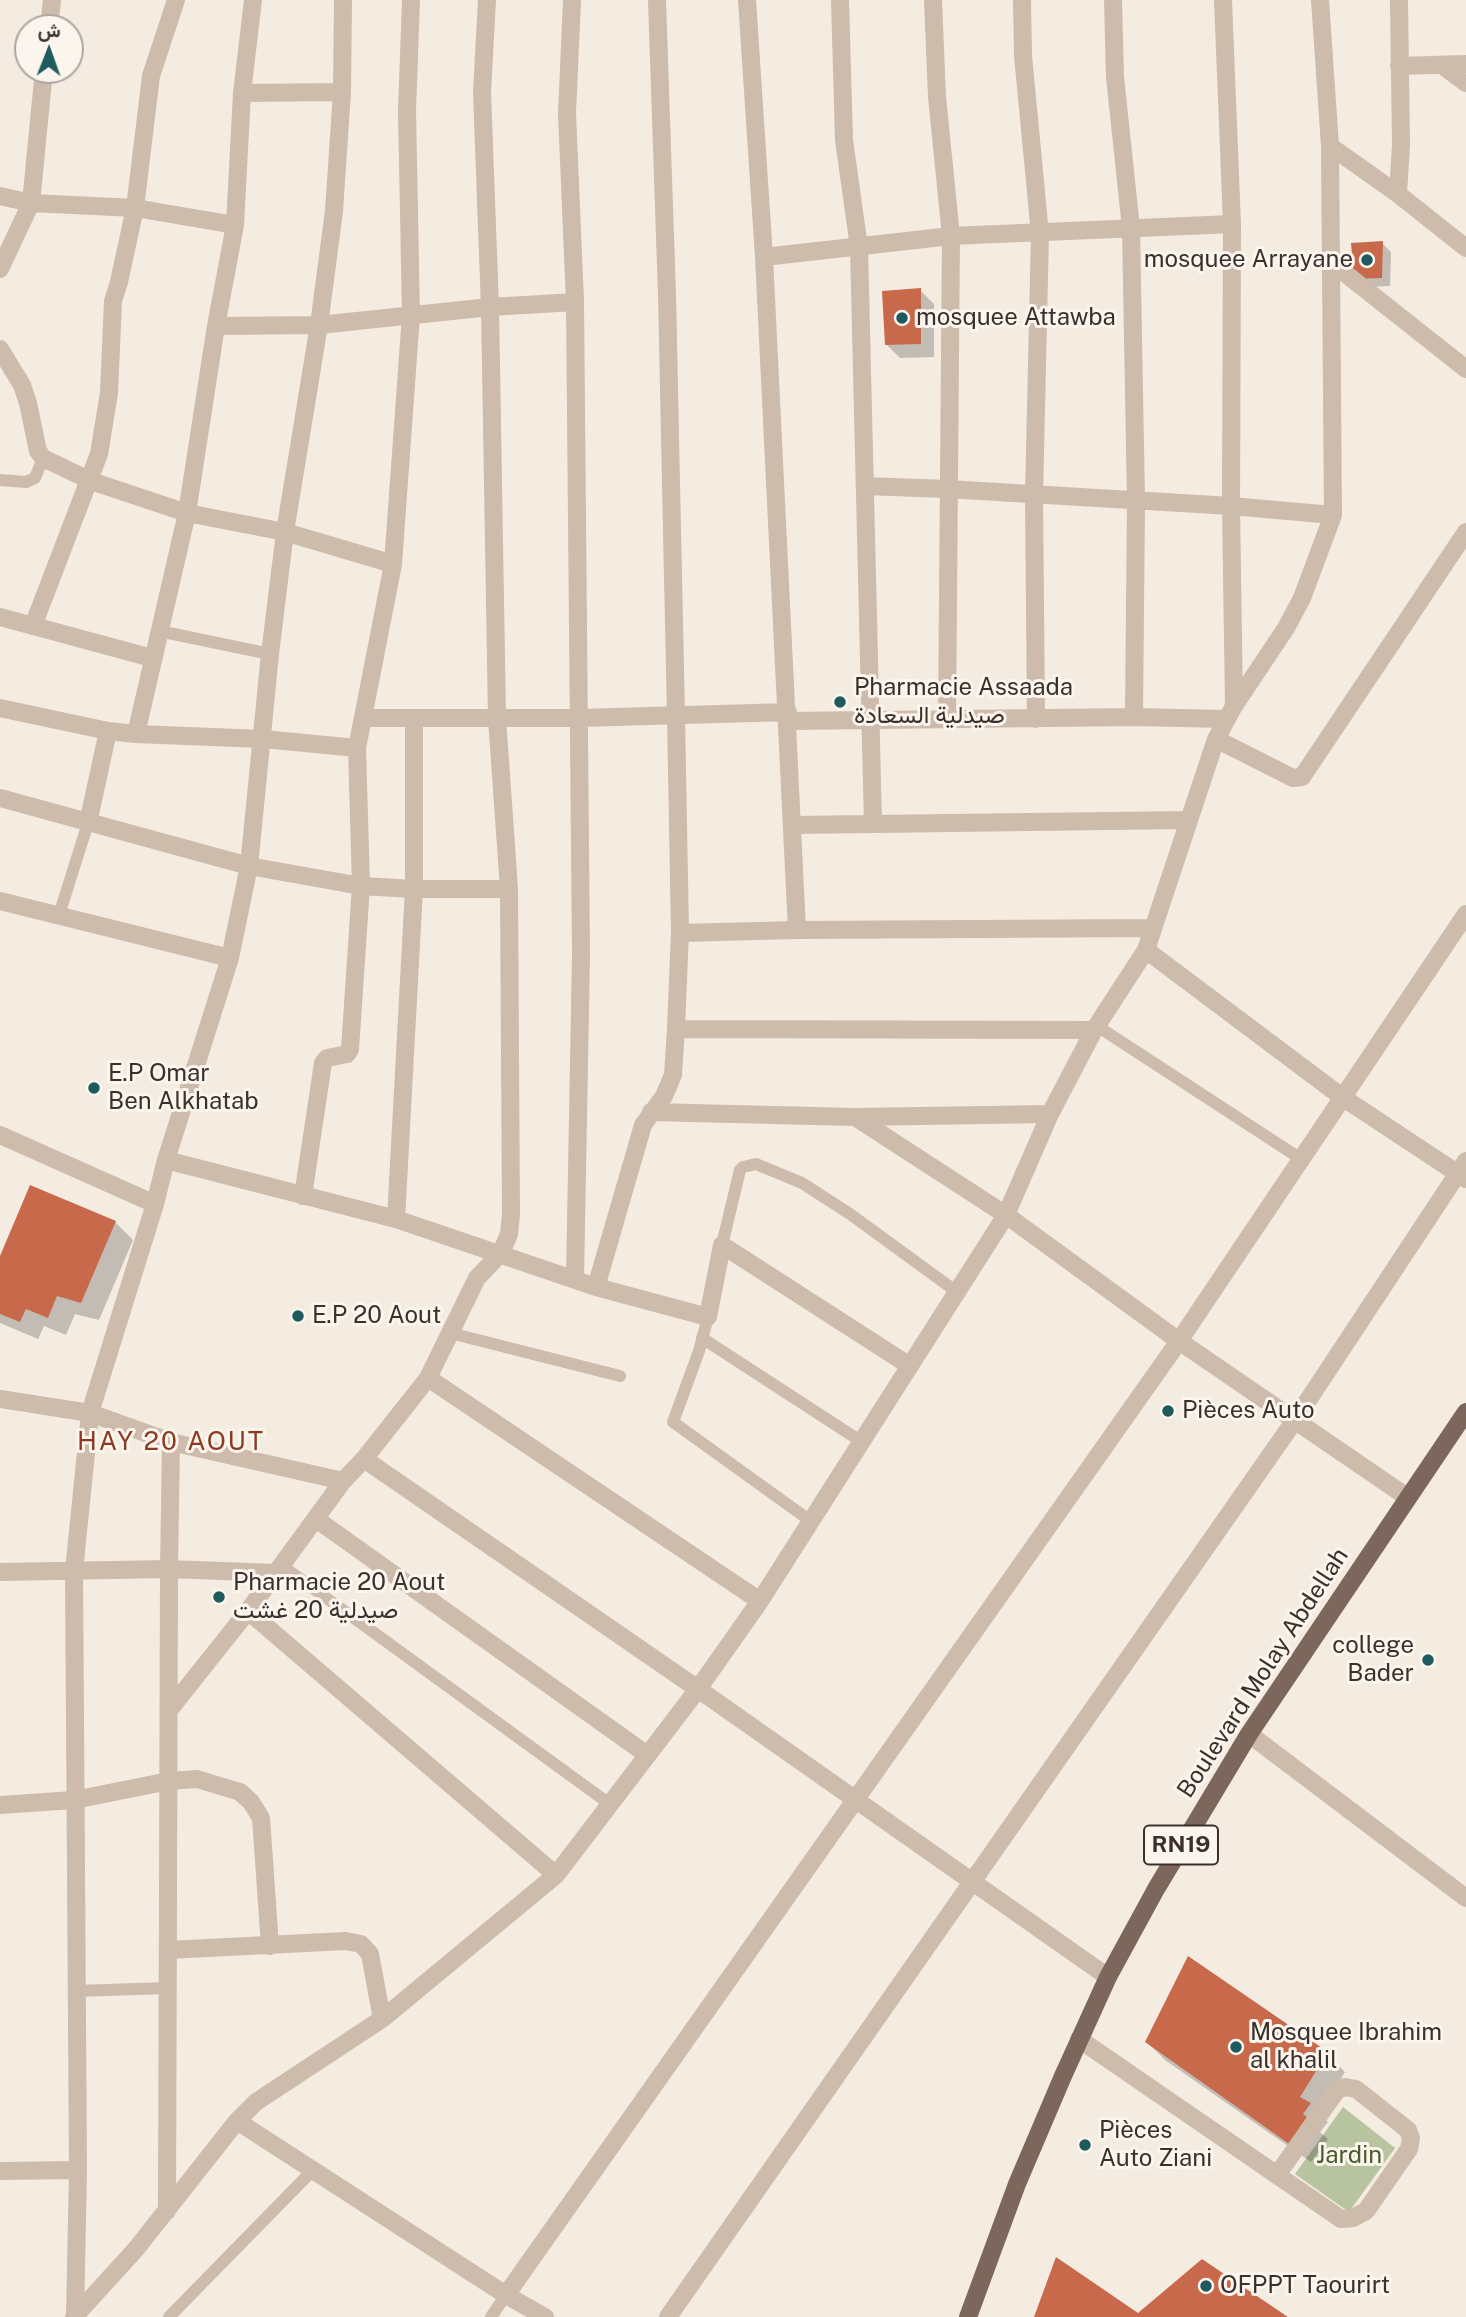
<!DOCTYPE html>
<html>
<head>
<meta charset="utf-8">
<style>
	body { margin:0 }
	#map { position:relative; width:1466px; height:2317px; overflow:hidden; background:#f4ebe1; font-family:"Public Sans",Vazirmatn,sans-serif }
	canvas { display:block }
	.north { position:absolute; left:14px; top:14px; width:70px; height:70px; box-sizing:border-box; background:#fbf5ee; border:2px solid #aea6a0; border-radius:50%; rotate:1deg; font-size:19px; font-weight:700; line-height:28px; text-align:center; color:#3b302b }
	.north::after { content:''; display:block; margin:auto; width:24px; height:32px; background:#1f5a5e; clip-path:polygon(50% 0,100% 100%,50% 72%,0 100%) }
</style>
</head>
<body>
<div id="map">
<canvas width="1466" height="2317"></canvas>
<div class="north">ش</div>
</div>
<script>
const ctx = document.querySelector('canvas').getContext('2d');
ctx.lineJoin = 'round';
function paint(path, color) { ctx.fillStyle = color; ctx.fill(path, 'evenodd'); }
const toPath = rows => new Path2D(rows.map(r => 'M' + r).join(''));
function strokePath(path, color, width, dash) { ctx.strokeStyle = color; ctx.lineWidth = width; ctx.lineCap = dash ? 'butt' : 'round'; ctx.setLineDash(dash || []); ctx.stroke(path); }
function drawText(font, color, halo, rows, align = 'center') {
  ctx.font = font + ' "Public Sans",Vazirmatn,sans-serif'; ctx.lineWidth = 6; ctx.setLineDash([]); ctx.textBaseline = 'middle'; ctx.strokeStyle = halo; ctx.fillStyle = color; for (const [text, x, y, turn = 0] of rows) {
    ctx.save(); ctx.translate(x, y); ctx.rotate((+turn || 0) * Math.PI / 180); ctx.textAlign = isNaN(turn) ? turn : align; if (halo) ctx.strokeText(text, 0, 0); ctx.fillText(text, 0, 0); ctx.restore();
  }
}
paint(toPath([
	[1343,2107,1395,2148,1349,2212,1295,2174]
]), '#b8c4a0');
paint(toPath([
	[1382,243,1391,252,1390,286,1364,287,1356,278],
	[920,290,934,304,934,357,900,358,886,344],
	[115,1222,133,1240,99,1320,75,1314,66,1335,44,1326,38,1339,0,1323,0,1260],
	[1147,2042,1327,2054,1345,2072,1319,2113,1328,2122,1320,2132,1328,2139,1311,2162,1165,2060]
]), '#0003');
paint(toPath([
	[1383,241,1382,278,1354,279,1351,243],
	[921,288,921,344,885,345,882,291],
	[30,1185,116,1221,81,1303,57,1296,48,1318,26,1309,20,1322,0,1314,0,1256],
	[1188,1956,1328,2052,1300,2097,1311,2103,1303,2114,1311,2120,1292,2146,1145,2042],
	[1056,2257,1138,2313,1202,2259,1288,2317,1034,2317]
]), '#c8694b');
strokePath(toPath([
	[0,480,26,482,35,478,43,458],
	[159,631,270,654],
	[59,915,88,823],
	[1097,1026,1301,1159],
	[722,1245,740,1170,743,1167,756,1164,802,1183,850,1214,957,1292],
	[708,1317,699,1351,673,1422,812,1522],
	[450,1333,620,1376],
	[702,1338,862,1442],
	[281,1565,611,1805],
	[76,1991,168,1988],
	[169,2317,313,2170],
	[491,2317,506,2295]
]), '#cdbbac', 12);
strokePath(toPath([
	[343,0,342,92,334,211,319,325,285,532,270,654,249,866,230,958,166,1160,155,1204,90,1413,171,1442,343,1481],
	[572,0,567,113,575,302,581,955,575,1278],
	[747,0,764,257,797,930],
	[840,0,844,140,859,247,873,824],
	[933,0,937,97,951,236,947,719],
	[1022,0,1023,56,1040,234,1034,495,1036,719],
	[1113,0,1115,77,1131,228,1136,501,1134,717],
	[1223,0,1232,224,1231,506,1234,706],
	[49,28,52,0],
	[1442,65,1466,83],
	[1399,66,1466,64],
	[242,93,342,92],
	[1330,146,1398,194,1466,248],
	[1398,194,1401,145,1399,0],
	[0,196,31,203,135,208,235,225],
	[764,257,951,236,1232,224],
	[1332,263,1466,369],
	[0,269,31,203,44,70],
	[216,326,319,325,490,307,575,302],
	[0,349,22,385,28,403,38,451,43,458,91,481,187,513,285,532,393,564],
	[865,486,947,489,1231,506,1333,515],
	[0,617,152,658],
	[33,626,99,454,109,393,113,301,119,282,135,208,151,76,176,0],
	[0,708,108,731,136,734,263,739,357,748],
	[364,718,580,718,788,712],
	[788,721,1134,717,1226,719],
	[136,734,187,513,216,326,235,225,242,93,253,0],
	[1216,739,1293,778,1302,777,1466,532],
	[0,798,249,866,361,886,414,889,509,889],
	[88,823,108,731],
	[793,825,1189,820],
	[0,901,230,958],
	[680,933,797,930,1153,928],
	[1146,950,1342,1097,1466,1179],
	[676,1029,1094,1030],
	[651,1112,855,1117,1050,1114],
	[855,1117,1006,1215,1179,1341,1407,1497],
	[0,1135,155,1204],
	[166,1160,396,1219,596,1287,708,1317,722,1245,910,1366],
	[303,1196,323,1063,327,1058,347,1054,350,1049,361,886,357,748,393,564,411,315,407,111,411,0],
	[396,1219,414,889,414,719],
	[596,1287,643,1125,664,1096,673,1075,676,1029,680,933,676,716,667,295,657,0],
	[428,1378,760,1601],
	[0,1399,90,1413,74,1571,78,2170,75,2316],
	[364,1459,698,1689,1108,1977],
	[316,1519,646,1754],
	[0,1572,169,1569,275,1573],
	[248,1611,556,1875],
	[170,1709,248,1611,343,1481,364,1459,428,1378,477,1278,501,1253,509,1234,511,1215,509,889,497,718,490,307,482,92,487,0],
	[1249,1734,1466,1898],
	[0,1805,74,1800,169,1781,197,1779,240,1792,251,1802,261,1818,270,1946],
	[168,1950,345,1941,361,1944,370,1954,382,2019],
	[1079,2039,1341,2219,1353,2218,1366,2211,1409,2149,1411,2138,1408,2130,1356,2089,1345,2087,1337,2090,1277,2175],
	[237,2121,506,2295,545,2317],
	[0,2171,78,2170],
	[167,2211,169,1569,171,1442],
	[506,2295,1179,1341,1466,914],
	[74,2317,136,2249,237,2121,256,2102,382,2019,556,1875,698,1689,760,1601,1006,1215,1050,1114,1094,1030,1146,950,1216,739,1234,706,1286,628,1302,598,1333,515,1330,146,1320,0],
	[668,2317,1295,1420,1466,1161]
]), '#cdbbac', 18);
strokePath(toPath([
	[968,2317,1017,2184,1063,2076,1108,1977,1156,1889,1249,1734,1466,1412]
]), '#7d675c', 18);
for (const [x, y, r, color] of [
	[1367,260,7,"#1f5a5e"],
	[902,318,7,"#1f5a5e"],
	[840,702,7,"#1f5a5e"],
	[94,1088,7,"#1f5a5e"],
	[298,1316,7,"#1f5a5e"],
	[1168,1411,7,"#1f5a5e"],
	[219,1597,7,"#1f5a5e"],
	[1428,1660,7,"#1f5a5e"],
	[1236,2047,7,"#1f5a5e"],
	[1085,2145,7,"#1f5a5e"],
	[1206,2286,7,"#1f5a5e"]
]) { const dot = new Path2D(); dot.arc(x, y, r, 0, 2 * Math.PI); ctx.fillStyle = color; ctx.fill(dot); strokePath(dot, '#fbf5ee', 2.5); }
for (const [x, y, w] of [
	[1181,1845,74]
]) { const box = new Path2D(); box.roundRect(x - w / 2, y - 19.5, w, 39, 5); ctx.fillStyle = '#fbf5ee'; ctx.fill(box); strokePath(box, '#3b302b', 2); }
drawText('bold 23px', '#3b302b', null, [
	["RN19",1181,1845]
]);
drawText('24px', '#3b302b', '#fbf5ee', [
	["mosquee Arrayane",1353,260,"right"],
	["mosquee Attawba",916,318],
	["Pharmacie Assaada",854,688],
	["صيدلية السعادة",854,716],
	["E.P Omar",108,1074],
	["Ben Alkhatab",108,1102],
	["E.P 20 Aout",312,1316],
	["Pièces Auto",1182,1411],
	["Pharmacie 20 Aout",233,1583],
	["صيدلية 20 غشت",233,1611],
	["college",1414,1646,"right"],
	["Bader",1414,1674,"right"],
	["Mosquee Ibrahim",1250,2033],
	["al khalil",1250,2061],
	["Pièces",1099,2131],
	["Auto Ziani",1099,2159],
	["OFPPT Taourirt",1220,2286]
], 'left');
drawText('24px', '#3b302b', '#fbf5ee', [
	["Boulevard Molay Abdellah",1263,1673,-57]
]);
drawText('24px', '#4a5a2e', '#fbf5ee', [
	["Jardin",1349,2156]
]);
ctx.letterSpacing = '2px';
drawText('26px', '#8c3b22', '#fbf5ee', [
	["HAY 20 AOUT",171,1442]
]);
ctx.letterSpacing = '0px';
</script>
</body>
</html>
